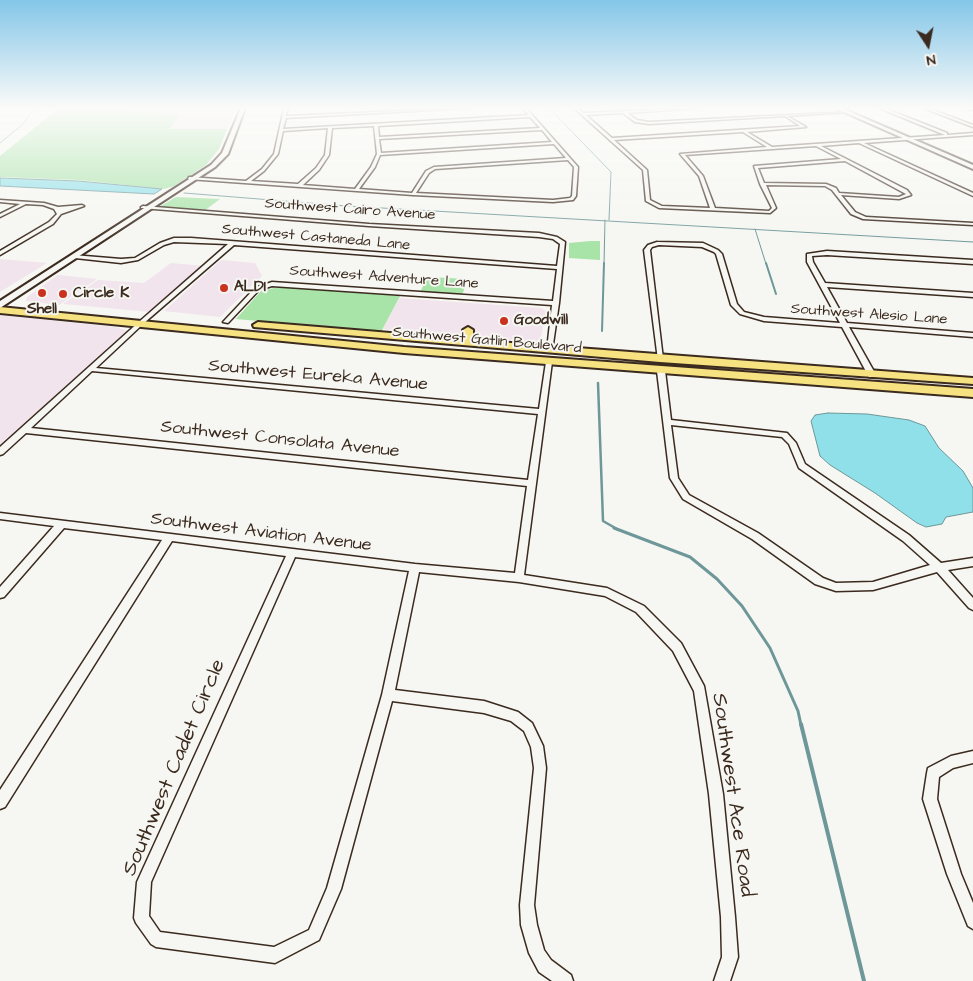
<!DOCTYPE html>
<html>
<head>
<meta charset="utf-8">
<style>
	body { margin:0 }
	#map { position:relative; width:973px; height:981px; overflow:hidden; background:#f6f6f2; font-family:"Architects Daughter",sans-serif }
	canvas { display:block }
	.north { position:absolute; left:903px; top:20px; width:50px; height:50px; -webkit-text-stroke:4px #f6f6f2; paint-order:stroke; rotate:169deg; font-size:14px; font-weight:700; line-height:20px; text-align:center; color:#3b2a1e }
	.north::after { content:''; display:block; margin:auto; width:18px; height:22px; background:#3b2a1e; clip-path:polygon(50% 0,100% 100%,50% 72%,0 100%) }
</style>
</head>
<body>
<div id="map">
<canvas width="973" height="981"></canvas>
<div class="north">N</div>
</div>
<script>
const ctx = document.querySelector('canvas').getContext('2d');
ctx.lineJoin = 'round';
function paint(path, color) { ctx.fillStyle = color; ctx.fill(path, 'evenodd'); }
const toPath = rows => new Path2D(rows.map(r => 'M' + r).join(''));
function strokePath(path, color, width, dash) { ctx.strokeStyle = color; ctx.lineWidth = width; ctx.lineCap = dash ? 'butt' : 'round'; ctx.setLineDash(dash || []); ctx.stroke(path); }
function drawText(font, color, halo, rows, align = 'center') {
  ctx.font = font + ' "Architects Daughter",sans-serif'; ctx.lineWidth = 4; ctx.setLineDash([]); ctx.textBaseline = 'middle'; ctx.strokeStyle = halo; ctx.fillStyle = color; for (const [text, x, y, turn = 0] of rows) {
    ctx.save(); ctx.translate(x, y); ctx.rotate((+turn || 0) * Math.PI / 180); ctx.textAlign = isNaN(turn) ? turn : align; if (halo) ctx.strokeText(text, 0, 0); ctx.fillText(text, 0, 0); ctx.restore();
  }
}
paint(toPath([
	[108,108,237,108,227,129,182,130,168,129,174,121],
	[0,259,47,263,0,292],
	[221,260,255,263,262,276,220,317,164,311],
	[171,263,203,266,151,312,63,304,98,280,144,283],
	[58,275,97,279,59,305,26,301,27,297],
	[399,298,541,308,546,311,540,342,383,329],
	[0,315,114,327,129,331,0,444]
]), '#f1e4ec');
paint(toPath([
	[59,108,109,108,180,115,169,129,227,129,219,149,206,165,174,186,164,189,79,180,0,177,0,156],
	[176,197,220,199,204,211,159,207],
	[590,241,600,241,600,260,569,258,569,243],
	[427,277,468,279,462,295,420,293],
	[279,287,400,296,381,332,236,319,261,291]
]), '#a8e3a8');
const water = toPath([
	[0,178,78,181,162,189,154,194,0,186,0,178],
	[828,413,867,414,909,420,925,426,939,448,963,471,973,488,973,512,946,517,942,524,926,527,917,523,875,493,830,465,820,456,811,421,815,415,828,413]
]);
paint(water, '#8fe0e9');
strokePath(water, '#6d9798', 1);
strokePath(toPath([
	[549,108,611,172,609,220],
	[0,143,22,125,35,108],
	[184,193,347,206,973,242],
	[755,229,766,264],
	[604,264,605,220]
]), '#6d9798', 1);
strokePath(toPath([
	[766,263,776,294],
	[602,331,604,263]
]), '#6d9798', 2);
strokePath(toPath([
	[598,383,603,521,617,529]
]), '#6d9798', 2.5);
strokePath(toPath([
	[614,528,690,557,717,579,742,606,770,648,798,711,801,725]
]), '#6d9798', 3);
strokePath(toPath([
	[801,724,864,981]
]), '#6d9798', 4);
const street = toPath([
	[284,108,288,108,286,116,468,108,286,118,283,129,529,115,522,108,526,108,578,167,576,196,573,200,553,202,413,195,188,179,189,177,246,181,262,169,274,154,284,108],
	[530,117,540,128,379,137,378,126,530,117],
	[374,126,377,154,371,167,355,189,303,185,319,170,329,155,332,128,374,126],
	[328,128,325,155,316,168,298,184,251,181,264,171,278,154,283,131,328,128],
	[542,130,552,142,381,153,379,139,542,130],
	[554,144,566,158,434,167,426,171,412,193,359,189,375,167,380,155,554,144],
	[568,160,574,167,572,196,570,198,553,200,416,193,429,173,435,169,568,160],
	[574,108,578,108,583,113,698,108,627,113,637,120,649,122,849,112,787,116,806,127,747,132,772,147,945,135,879,108,884,108,947,133,947,135,973,133,973,135,864,143,973,193,973,196,859,143,821,146,907,190,911,195,899,199,841,195,855,212,866,217,973,223,973,225,863,219,851,214,832,190,825,186,766,185,776,208,770,213,659,208,646,201,643,170,574,108],
	[623,113,635,122,649,124,785,116,800,126,612,138,586,115,623,113],
	[743,132,767,147,680,154,699,176,710,208,662,206,650,200,647,170,614,140,743,132],
	[816,146,841,159,754,166,760,184,772,208,769,211,715,208,703,176,685,155,816,146],
	[845,161,906,194,899,197,839,193,836,188,826,184,764,183,758,168,845,161],
	[923,108,928,108,973,125,973,127,923,108],
	[967,108,973,108,973,110,968,109,967,108],
	[0,200,44,203,58,207,82,205,84,206,61,214,53,224,0,255,0,251,49,222,57,214,54,209,43,205,26,204,0,217,0,214,20,204,0,202,0,200],
	[143,206,369,224,539,233,557,237,565,242,559,303,552,351,550,352,547,350,552,305,272,286,259,290,228,323,223,322,255,288,272,282,553,301,557,269,234,245,144,323,96,368,539,409,546,362,547,361,551,361,552,362,524,575,607,588,644,606,681,643,704,686,723,794,735,917,738,957,730,981,714,981,722,957,721,917,709,794,694,691,673,651,636,612,605,596,519,582,419,572,395,690,484,701,518,712,532,723,543,746,546,768,534,905,537,925,544,950,551,960,571,975,573,981,552,981,539,972,529,953,521,925,520,905,534,768,531,747,524,731,511,721,484,713,392,701,341,889,319,940,275,963,156,947,151,944,136,923,134,918,137,882,286,556,172,541,5,807,0,809,0,790,162,540,64,528,4,597,0,598,0,587,54,526,0,519,0,513,415,564,515,573,527,486,26,433,3,454,0,455,0,447,140,321,228,244,174,242,164,245,138,260,121,263,75,258,73,257,73,255,121,259,135,258,160,243,174,238,191,238,557,266,560,244,553,239,539,237,369,226,141,208,141,207,143,206],
	[92,371,538,414,528,480,31,428,92,371],
	[295,557,409,571,382,695,327,888,309,930,274,947,160,932,149,916,151,882,295,557],
	[657,242,703,243,718,250,722,254,737,304,744,312,764,317,840,323,807,262,807,254,827,251,973,260,973,264,827,255,812,256,813,262,825,283,973,293,973,297,827,287,847,323,973,333,973,337,849,327,876,375,875,377,869,377,842,327,764,321,740,314,731,305,716,254,714,252,702,247,659,245,652,247,650,250,663,359,660,361,658,360,644,250,648,245,657,242],
	[661,369,665,371,671,420,787,433,796,443,805,464,909,535,941,563,973,558,973,566,948,570,973,598,973,610,969,608,937,572,873,590,836,591,815,584,752,539,683,499,670,478,657,371,661,369],
	[671,425,782,437,789,444,799,468,903,541,930,565,873,582,836,583,823,578,758,533,689,495,678,478,671,425],
	[973,751,973,763,953,768,939,777,937,799,961,874,973,903,973,929,968,926,947,874,923,799,927,773,928,768,951,756,973,751]
]);
const secondary = toPath([
	[241,108,245,108,228,154,215,167,0,308,0,301,211,165,222,153,241,108],
	[835,108,841,108,973,165,973,169,835,108]
]);
const primary = toPath([
	[0,307,404,347,973,389,973,397,404,353,0,313,0,307],
	[258,322,463,339,463,330,468,327,473,330,473,338,485,341,973,378,973,384,660,362,254,327,253,325,258,322]
]);
strokePath(street, '#3b2a1e', 3);
strokePath(secondary, '#3b2a1e', 4);
strokePath(primary, '#3b2a1e', 4);
paint(street, '#f6f6f2');
paint(secondary, '#f6f6f2');
paint(primary, '#f7e281');
const sky = ctx.createLinearGradient(0, 0, 0, 245);
sky.addColorStop(0, '#84c6e8');
sky.addColorStop(0.44, '#fbfbf9');
sky.addColorStop(1, '#fbfbf900');
ctx.fillStyle = sky;
ctx.fillRect(0, 0, 973, 245);
for (const [x, y, r, color] of [
	[224,288,5,"#c8321e"],
	[42,293,5,"#c8321e"],
	[63,294,5,"#c8321e"],
	[504,321,5,"#c8321e"]
]) { const dot = new Path2D(); dot.arc(x, y, r, 0, 2 * Math.PI); ctx.fillStyle = color; ctx.fill(dot); strokePath(dot, '#f6f6f2', 2); }
drawText('15px', '#3b2a1e', '#f6f6f2', [
	["Southwest Cairo Avenue",350,210,4],
	["Southwest Castaneda Lane",316,238,5],
	["Southwest Adventure Lane",384,278,4],
	["Southwest Alesio Lane",869,315,4],
	["Southwest Gatlin Boulevard",487,341,5]
]);
drawText('bold 15px', '#3b2a1e', '#f6f6f2', [
	["ALDI",234,288],
	["Circle K",73,294],
	["Shell",42,310,"center"],
	["Goodwill",514,321]
], 'left');
drawText('18px', '#3b2a1e', '#f6f6f2', [
	["Southwest Eureka Avenue",318,376,5],
	["Southwest Consolata Avenue",280,440,6],
	["Southwest Aviation Avenue",261,533,7]
]);
drawText('21px', '#3b2a1e', '#f6f6f2', [
	["Southwest Cadet Circle",175,768,-67],
	["Southwest Ace Road",732,795,82]
]);
</script>
</body>
</html>
